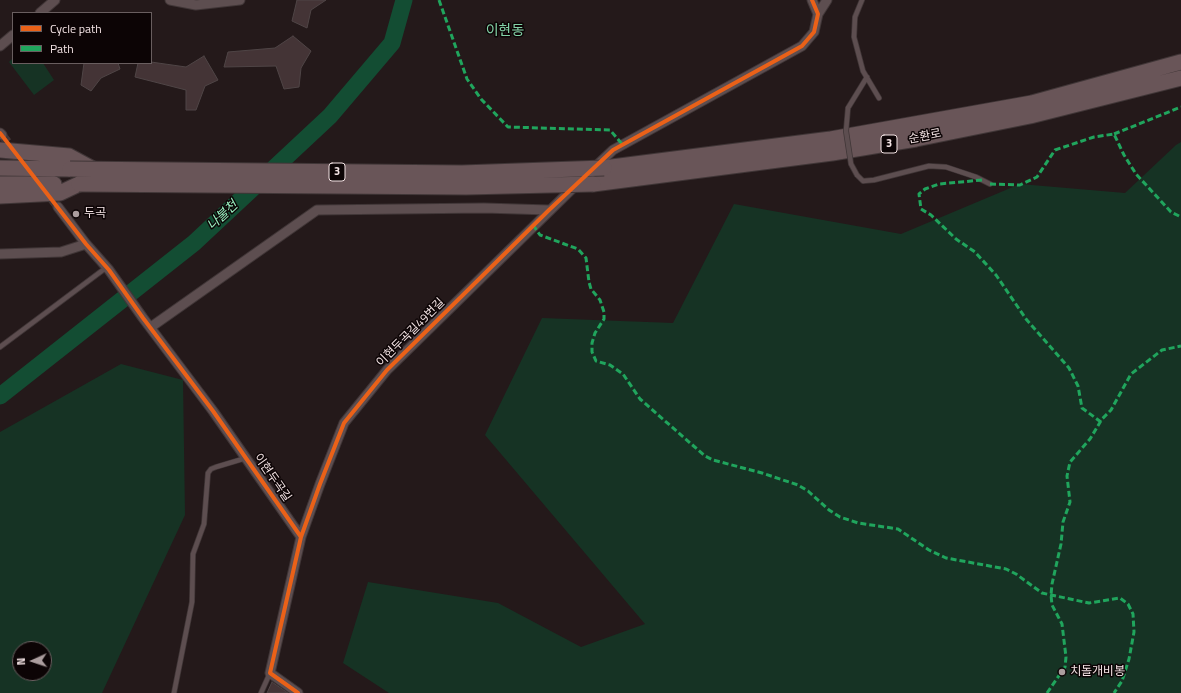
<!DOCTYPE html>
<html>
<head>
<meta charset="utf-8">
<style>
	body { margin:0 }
	#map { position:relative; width:1181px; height:693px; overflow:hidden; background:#24191a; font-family:"Titillium Web",sans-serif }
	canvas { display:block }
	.legend { position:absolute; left:12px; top:12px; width:140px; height:52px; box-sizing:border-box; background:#0c0405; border:1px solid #695e5f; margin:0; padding:5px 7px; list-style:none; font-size:12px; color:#f4e4e5 }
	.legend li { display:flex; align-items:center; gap:8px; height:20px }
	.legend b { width:20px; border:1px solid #695e5f }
	.north { position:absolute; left:12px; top:641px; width:40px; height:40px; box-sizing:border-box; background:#0c0405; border:1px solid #695e5f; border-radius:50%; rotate:267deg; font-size:11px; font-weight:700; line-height:16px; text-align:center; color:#f4e4e5 }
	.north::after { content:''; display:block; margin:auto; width:14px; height:18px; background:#ab9d9e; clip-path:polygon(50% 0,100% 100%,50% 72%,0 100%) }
</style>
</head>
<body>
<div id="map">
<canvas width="1181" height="693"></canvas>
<ul class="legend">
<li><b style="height:5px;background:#ea6118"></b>Cycle path</li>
<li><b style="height:5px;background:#20a55d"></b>Path</li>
</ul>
<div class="north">N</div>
</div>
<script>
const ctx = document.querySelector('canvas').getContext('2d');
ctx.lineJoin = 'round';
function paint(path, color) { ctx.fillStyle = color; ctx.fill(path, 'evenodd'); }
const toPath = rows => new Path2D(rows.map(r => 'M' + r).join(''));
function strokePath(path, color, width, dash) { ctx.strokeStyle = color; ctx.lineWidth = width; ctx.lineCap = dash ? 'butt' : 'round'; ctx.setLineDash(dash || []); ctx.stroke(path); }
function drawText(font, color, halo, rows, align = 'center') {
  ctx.font = font + ' "Titillium Web","Noto Sans KR",sans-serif'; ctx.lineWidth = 3; ctx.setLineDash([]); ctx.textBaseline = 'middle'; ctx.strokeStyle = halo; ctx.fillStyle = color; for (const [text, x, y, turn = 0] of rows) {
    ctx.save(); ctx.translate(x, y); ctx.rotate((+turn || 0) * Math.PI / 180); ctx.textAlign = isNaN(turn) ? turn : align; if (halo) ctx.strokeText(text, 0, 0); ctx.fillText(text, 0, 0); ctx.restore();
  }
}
paint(toPath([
	[13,58,13,63,43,63,54,80,34,95,9,62],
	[1181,142,1181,693,389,693,343,663,368,582,498,603,581,647,645,624,485,435,542,318,673,323,734,204,901,234,1020,184,1125,193,1176,145],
	[121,364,183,380,185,515,102,693,0,693,0,432],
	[20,649,44,649,44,673,20,673]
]), '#163324');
strokePath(toPath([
	[0,396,194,243,330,116,392,43,404,0]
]), '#134d33', 17);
const building = toPath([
	[297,0,326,0,311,10,307,28,292,21,297,0],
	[293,36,311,51,301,68,299,87,284,89,276,66,224,67,228,52,275,48,293,36],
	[204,56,218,80,205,86,196,110,186,110,186,90,135,77,138,63,151,62,186,67,204,56],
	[84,63,118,63,120,69,101,78,91,91,81,85,84,63],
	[272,682,288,693,267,693,272,682]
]);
paint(building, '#443436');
strokePath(building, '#4f4546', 1);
strokePath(toPath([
	[2,135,58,207]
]), '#433738', 9, [9, 4.5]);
const service = toPath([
	[862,0,855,17,854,37,863,71,879,98],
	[848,108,867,77],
	[857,175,863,181,874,180,929,166,946,167,976,177,990,184],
	[0,347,107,267],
	[174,693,192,602,193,554,204,524,208,473,211,469,216,467,246,458],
	[261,693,270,673]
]);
const minor = toPath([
	[170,0,196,5,240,0],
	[40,13,55,0],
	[818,14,827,0],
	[0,46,13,35],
	[0,133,2,135],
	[593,169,613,150,802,46,814,32,818,14,812,0],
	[58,207,86,244,109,270,143,318,213,411,301,537],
	[0,254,61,252,86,244],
	[151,327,317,210,484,208,549,210],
	[298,693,270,673,301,537,320,484,344,423,387,370,576,185]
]);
const trunk = toPath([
	[0,150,69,156,93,169],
	[0,168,70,169],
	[604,168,831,139,1032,103,1181,62],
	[0,184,54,184],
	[593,184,832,153,916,139,1030,116,1181,78],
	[0,196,60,193,79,184]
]);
strokePath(service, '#403637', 6);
strokePath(minor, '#403637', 11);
strokePath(trunk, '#403637', 17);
strokePath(service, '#5d4e50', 4.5);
strokePath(minor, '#5d4e50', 9);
strokePath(trunk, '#695558', 15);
const serviceBridge = toPath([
	[848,108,846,131,851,164,857,175]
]);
const trunkBridge = toPath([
	[70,169,462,173,604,168],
	[79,184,466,187,593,184]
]);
strokePath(serviceBridge, '#403637', 6, []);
strokePath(trunkBridge, '#403637', 17, []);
strokePath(serviceBridge, '#5d4e50', 4.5);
strokePath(trunkBridge, '#695558', 15);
strokePath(toPath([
	[439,0,467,79,481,99,508,127,610,130,623,145],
	[1114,134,1181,107],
	[982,180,939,184,925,189,919,194,921,209,931,215,956,239,975,252,996,275,1026,319,1069,368,1078,386,1082,408,1101,422],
	[990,184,1020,185,1037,177,1055,150,1094,137,1114,134,1124,155,1136,174,1171,212,1181,217],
	[533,225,540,235,578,249,586,258,589,282,591,289,600,300,604,312,604,319,595,333,592,343,592,352,596,361,610,365,623,374,640,399,705,456,713,460,762,473,798,485,808,491,829,510,840,517,858,523,898,529,929,550,946,558,1006,569,1016,574,1042,593,1089,603,1120,598,1128,604,1133,614,1134,632,1129,659,1122,681,1114,693],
	[1047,693,1065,667,1066,657,1062,624,1052,605,1051,595,1052,584,1061,544,1063,522,1070,502,1067,476,1070,462,1090,439,1102,419,1111,410,1131,374,1162,350,1181,346]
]), '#20a55d', 3, [6, 3]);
strokePath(toPath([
	[0,133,86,244,109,270,143,318,213,411,301,537],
	[298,693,270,673,301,537,320,484,344,423,387,370,549,210,613,150,802,46,814,32,818,14,812,0]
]), '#ea6118', 4);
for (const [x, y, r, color] of [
	[76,214,4,"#ab9d9e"],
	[1062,672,4,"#ab9d9e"]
]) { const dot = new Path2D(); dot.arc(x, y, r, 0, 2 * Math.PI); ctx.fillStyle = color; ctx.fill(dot); strokePath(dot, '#0c0405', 1.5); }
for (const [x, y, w] of [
	[889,144,16],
	[337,172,16]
]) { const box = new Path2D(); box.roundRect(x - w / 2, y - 9, w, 18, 3); ctx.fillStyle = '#0c0405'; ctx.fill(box); strokePath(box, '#f4e4e5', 1); }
drawText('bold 11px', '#f4e4e5', null, [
	["3",889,144],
	["3",337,172]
]);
drawText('12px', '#f4e4e5', '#0c0405', [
	["순환로",925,137,-11],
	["이현두곡길49번길",411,333,-45],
	["이현두곡길",272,478,55]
]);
drawText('12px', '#f4e4e5', '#0c0405', [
	["두곡",84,214],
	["치돌개비봉",1070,672]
], 'left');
drawText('italic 13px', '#9bf5c4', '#0c0405', [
	["나불천",223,216,-43]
]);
drawText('14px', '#83d2a7', '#0c0405', [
	["이현동",505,32]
]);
</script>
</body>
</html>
